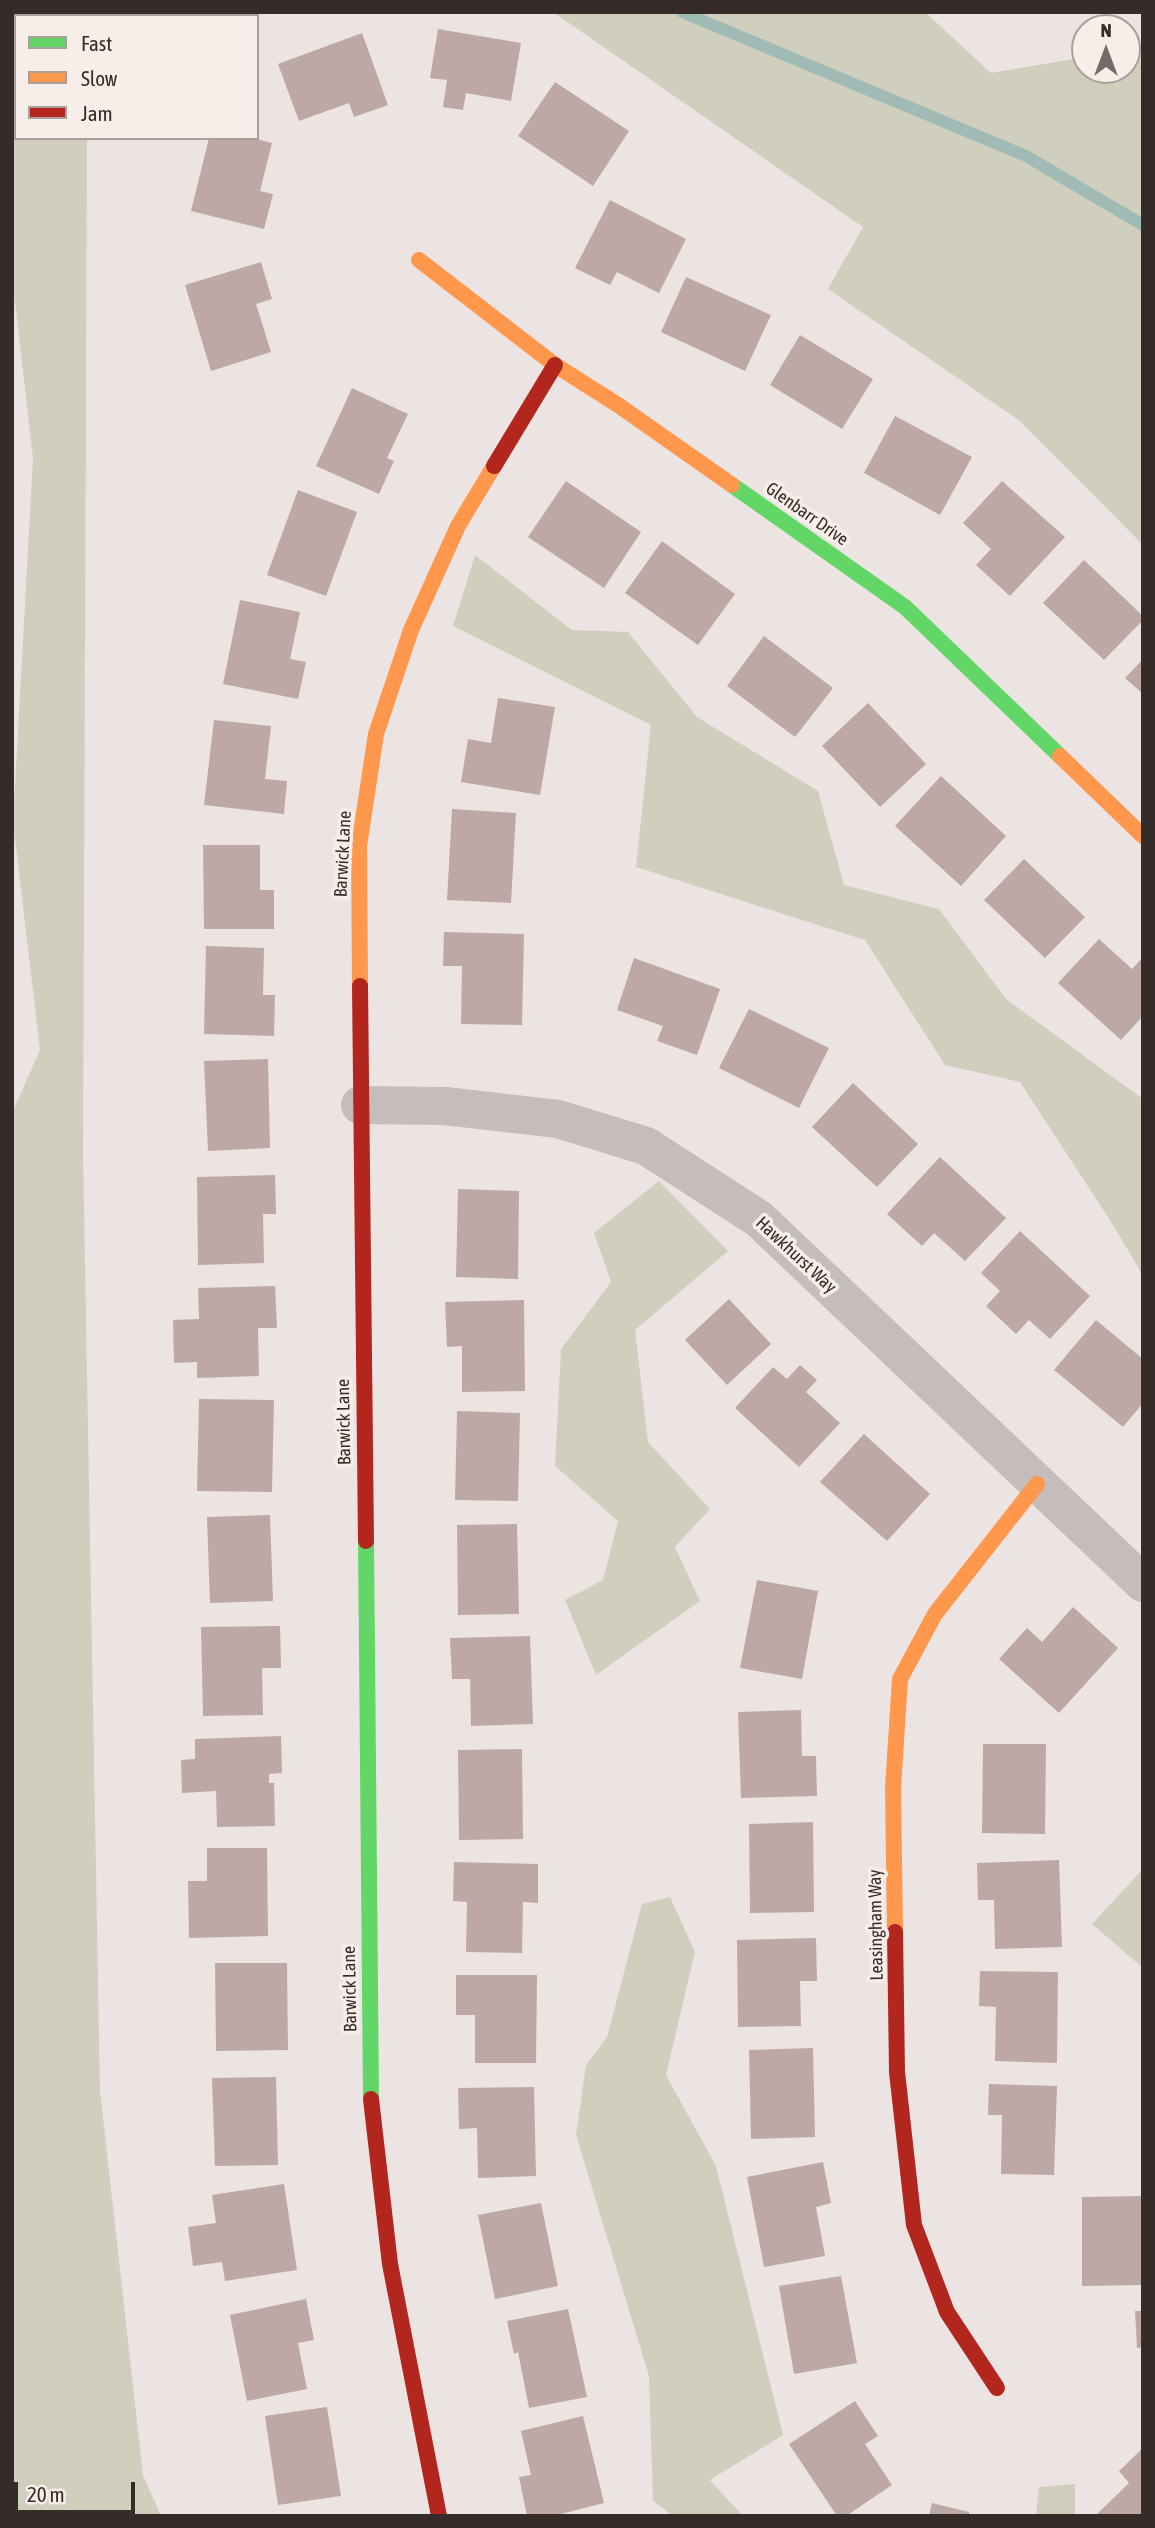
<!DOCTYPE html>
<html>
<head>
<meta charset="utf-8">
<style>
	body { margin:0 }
	#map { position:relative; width:1155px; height:2528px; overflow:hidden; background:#ebe4e2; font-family:"Asap Condensed",sans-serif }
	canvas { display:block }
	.frame { position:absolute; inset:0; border:14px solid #352b29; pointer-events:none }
	.legend { position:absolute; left:14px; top:14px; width:245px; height:126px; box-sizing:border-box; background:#f7eeea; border:2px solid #a9a09d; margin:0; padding:9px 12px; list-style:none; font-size:21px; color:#352b29 }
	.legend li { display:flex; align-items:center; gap:14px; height:35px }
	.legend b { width:35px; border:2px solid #a9a09d }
	.north { position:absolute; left:1071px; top:14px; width:70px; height:70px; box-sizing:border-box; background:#f7eeea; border:2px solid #a9a09d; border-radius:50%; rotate:0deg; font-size:19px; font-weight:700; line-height:28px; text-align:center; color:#352b29 }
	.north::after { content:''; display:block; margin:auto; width:24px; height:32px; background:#756c6a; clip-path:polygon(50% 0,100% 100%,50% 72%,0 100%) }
	.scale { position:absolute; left:14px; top:2482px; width:121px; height:32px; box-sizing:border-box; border:4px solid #352b29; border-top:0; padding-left:9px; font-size:21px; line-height:24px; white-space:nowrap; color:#352b29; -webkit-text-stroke:5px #f7eeea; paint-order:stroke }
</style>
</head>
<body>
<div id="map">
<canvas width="1155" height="2528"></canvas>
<div class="frame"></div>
<ul class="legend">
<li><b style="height:9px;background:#63d668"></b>Fast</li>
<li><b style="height:9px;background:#ff974d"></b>Slow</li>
<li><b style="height:9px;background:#b3261e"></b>Jam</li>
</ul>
<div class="north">N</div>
<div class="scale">20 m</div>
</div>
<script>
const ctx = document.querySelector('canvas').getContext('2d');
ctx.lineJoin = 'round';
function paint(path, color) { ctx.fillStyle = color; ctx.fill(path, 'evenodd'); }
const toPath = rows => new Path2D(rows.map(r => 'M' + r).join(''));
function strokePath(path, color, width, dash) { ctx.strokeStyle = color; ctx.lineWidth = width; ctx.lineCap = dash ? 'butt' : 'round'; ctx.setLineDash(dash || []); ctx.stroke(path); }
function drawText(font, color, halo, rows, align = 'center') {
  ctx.font = font + ' "Asap Condensed",sans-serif'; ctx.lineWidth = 7; ctx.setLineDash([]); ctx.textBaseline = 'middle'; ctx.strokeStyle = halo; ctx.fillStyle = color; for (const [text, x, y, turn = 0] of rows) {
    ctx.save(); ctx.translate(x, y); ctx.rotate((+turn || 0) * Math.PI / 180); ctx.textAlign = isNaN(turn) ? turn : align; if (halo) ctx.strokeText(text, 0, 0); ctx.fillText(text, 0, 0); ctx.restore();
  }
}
paint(toPath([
	[12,12,246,12,246,16,16,16,16,138,87,138,83,1153,100,2091,143,2475,161,2516,12,2516,12,1113,40,1050,13,822,33,458,12,276],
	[553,12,925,12,991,73,1085,57,1085,70,1127,70,1127,50,1143,47,1143,545,1020,421,828,289,863,227],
	[475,555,572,630,628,632,697,717,818,791,844,885,939,909,1006,999,1143,1099,1143,1276,1115,1228,1020,1082,945,1065,865,940,636,867,651,725,453,626],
	[659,1181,728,1251,635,1330,648,1442,710,1509,675,1547,700,1601,596,1675,565,1600,603,1580,618,1521,555,1466,561,1349,611,1282,594,1233],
	[1143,1869,1143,1968,1092,1924],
	[670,1897,695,1952,666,2075,716,2166,783,2435,710,2480,743,2516,673,2516,653,2501,649,2376,576,2135,586,2065,607,2037,642,1904],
	[1075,2484,1075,2516,1036,2516,1039,2487]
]), '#d0cfbe');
strokePath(toPath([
	[682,12,1026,156,1143,225]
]), '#a0bbb5', 12);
paint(toPath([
	[438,29,521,43,511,101,466,93,463,110,443,107,447,80,430,78],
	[362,33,388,105,354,117,349,103,299,121,278,64],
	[555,82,629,131,593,186,518,136],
	[209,138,253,138,272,143,260,191,273,194,264,229,191,211],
	[610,200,686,239,659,293,617,272,610,285,575,268],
	[261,262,272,299,256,304,271,352,211,371,185,285],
	[686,277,771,315,745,371,661,332],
	[800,335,873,379,842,429,770,385],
	[352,388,408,414,387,458,394,461,379,494,316,466],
	[895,416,972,457,940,515,864,473],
	[566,481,641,532,604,588,528,537],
	[1002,481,1065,537,1010,596,976,565,991,549,963,523],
	[298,490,357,512,326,596,267,575],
	[662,541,735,594,698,645,625,593],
	[1084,560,1143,616,1143,620,1104,660,1043,603],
	[240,600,300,612,290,659,306,662,298,699,223,684],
	[764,636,833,688,795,737,727,686],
	[1143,659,1143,694,1125,678],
	[498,698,555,707,540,795,461,782,468,739,491,743],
	[868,703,926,764,880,807,822,746],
	[214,720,271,726,265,779,287,781,284,814,204,805],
	[941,776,1006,836,961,886,895,826],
	[452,809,516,813,511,903,447,900],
	[203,845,260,845,260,890,274,890,274,929,204,929],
	[1024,859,1085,917,1045,958,984,900],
	[444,932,524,934,522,1025,461,1024,462,966,443,966],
	[1099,939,1132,969,1143,957,1143,1016,1121,1040,1058,983],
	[206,946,264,948,263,995,275,995,274,1036,204,1034],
	[634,958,720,989,697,1055,657,1041,663,1026,617,1010],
	[749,1009,829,1048,799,1108,719,1068],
	[268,1059,270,1148,208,1151,204,1061],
	[853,1083,918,1144,877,1187,812,1127],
	[940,1157,1006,1218,965,1261,934,1233,922,1246,887,1214],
	[275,1175,276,1214,263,1214,264,1263,198,1265,197,1177],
	[458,1189,519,1191,518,1279,456,1277],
	[1020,1231,1090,1296,1050,1339,1029,1320,1016,1334,986,1306,1000,1291,981,1273],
	[275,1286,277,1328,258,1328,259,1376,197,1378,197,1362,174,1363,173,1320,199,1319,198,1288],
	[729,1299,771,1344,727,1385,685,1340],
	[524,1300,525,1391,462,1392,462,1346,447,1347,445,1302],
	[1096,1320,1143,1359,1143,1403,1123,1427,1054,1370],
	[800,1365,817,1380,806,1392,840,1423,799,1467,735,1408,773,1367,787,1379],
	[199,1399,274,1400,272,1492,197,1491],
	[457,1411,520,1413,518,1501,455,1500],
	[864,1434,930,1494,887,1541,820,1482],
	[270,1515,273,1601,210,1603,207,1517],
	[517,1524,519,1614,458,1615,457,1525],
	[757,1580,818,1591,802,1679,740,1668],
	[1073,1607,1118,1648,1059,1713,999,1659,1027,1628,1042,1642],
	[280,1626,281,1668,262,1668,263,1715,203,1716,201,1627],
	[530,1636,533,1724,471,1726,470,1679,452,1679,450,1638],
	[801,1710,802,1756,816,1756,817,1796,741,1798,738,1712],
	[281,1736,282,1773,269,1774,269,1783,274,1783,275,1826,217,1827,216,1791,182,1793,181,1760,195,1759,195,1739],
	[983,1744,1046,1744,1045,1834,982,1833],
	[522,1749,523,1839,459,1840,458,1750],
	[813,1822,814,1912,750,1913,749,1824],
	[207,1848,267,1848,268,1936,189,1938,188,1881,207,1881],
	[1059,1860,1062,1947,995,1949,994,1900,978,1900,977,1863],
	[454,1862,538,1864,538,1903,523,1902,522,1953,466,1952,467,1902,453,1901],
	[816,1938,817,1981,800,1981,801,2026,738,2027,737,1940],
	[215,1963,287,1963,288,2050,216,2051],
	[980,1971,1058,1972,1057,2063,995,2061,996,2007,979,2006],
	[456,1975,537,1975,536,2063,475,2063,475,2015,456,2015],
	[813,2048,815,2137,751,2139,749,2050],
	[276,2077,278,2165,215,2166,212,2078],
	[989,2084,1057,2086,1054,2175,1001,2174,1002,2115,988,2115],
	[534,2087,536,2176,478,2178,477,2128,459,2129,458,2088],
	[823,2162,831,2203,816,2207,825,2256,764,2267,747,2177],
	[284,2184,297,2270,225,2281,222,2262,193,2266,188,2227,216,2223,212,2195],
	[1142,2196,1143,2285,1082,2286,1082,2197],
	[541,2203,558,2286,495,2299,478,2215],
	[841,2276,857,2363,794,2374,779,2286],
	[306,2299,314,2340,298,2343,307,2389,247,2401,230,2315],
	[568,2309,587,2397,529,2408,518,2352,514,2354,507,2321],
	[1135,2311,1143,2311,1143,2347,1137,2348],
	[855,2401,878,2436,865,2444,892,2485,846,2516,837,2516,789,2444],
	[327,2407,341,2496,278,2505,265,2416],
	[583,2416,604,2503,553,2516,527,2516,519,2477,531,2475,521,2431],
	[1143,2448,1143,2516,1095,2516,1129,2483,1119,2471],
	[932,2503,969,2512,969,2516,929,2516]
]), '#bda8a6');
strokePath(toPath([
	[360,1105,445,1106,558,1119,646,1146,759,1219,1143,1583]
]), '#c4bdbb', 38);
strokePath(toPath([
	[732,485,905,607,1060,756],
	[366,1541,371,2099]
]), '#63d668', 16);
strokePath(toPath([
	[419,260,555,365,618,405,732,485],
	[1060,756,1143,836],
	[360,986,359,846,376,734,411,630,458,526,494,466],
	[895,1932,893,1788,900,1679,935,1614,1037,1484]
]), '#ff974d', 16);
strokePath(toPath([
	[494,466,555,365],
	[360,986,366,1541],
	[895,1932,897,2072,914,2225,947,2312,997,2388],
	[371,2099,390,2264,439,2516]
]), '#b3261e', 16);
drawText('18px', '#352b29', '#f7eeea', [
	["Glenbarr Drive",807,514,35],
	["Barwick Lane",343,854,-87],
	["Hawkhurst Way",796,1255,43],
	["Barwick Lane",344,1422,-91],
	["Leasingham Way",876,1925,-91],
	["Barwick Lane",350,1989,-91]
]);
</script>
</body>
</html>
